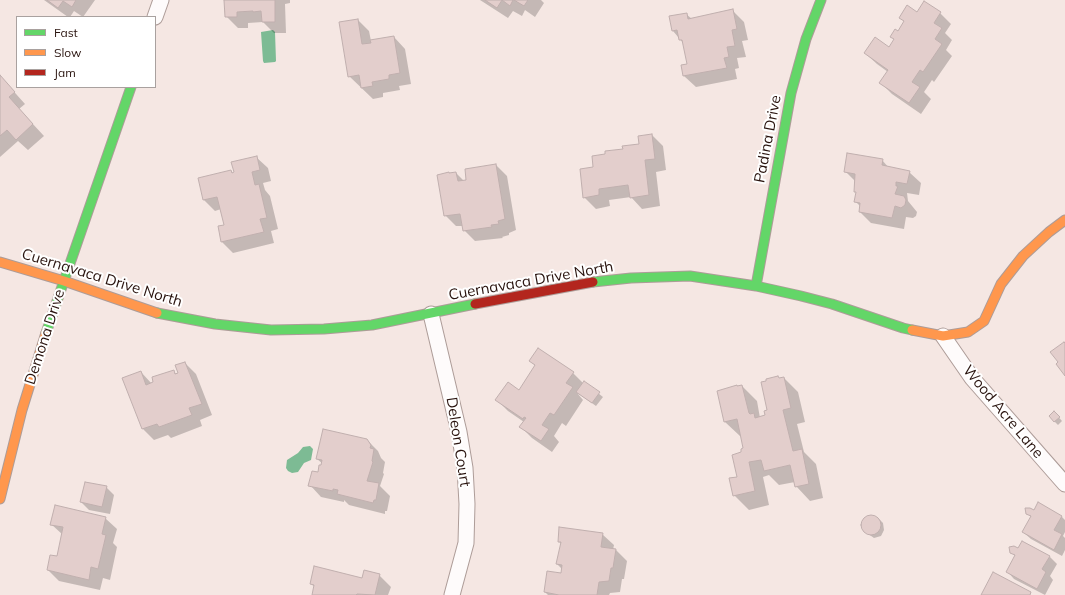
<!DOCTYPE html>
<html>
<head>
<meta charset="utf-8">
<style>
	body { margin:0 }
	#map { position:relative; width:1065px; height:595px; overflow:hidden; background:#f5e7e3; font-family:Mulish,sans-serif }
	canvas { display:block }
	.legend { position:absolute; left:16px; top:16px; width:140px; height:72px; box-sizing:border-box; background:#fff; border:1px solid #a9a19f; margin:0; padding:5px 7px; list-style:none; font-size:12px; color:#29130e }
	.legend li { display:flex; align-items:center; gap:8px; height:20px }
	.legend b { width:20px; border:1px solid #a9a19f }
</style>
</head>
<body>
<div id="map">
<canvas width="1065" height="595"></canvas>
<ul class="legend">
<li><b style="height:5px;background:#63d668"></b>Fast</li>
<li><b style="height:5px;background:#ff974d"></b>Slow</li>
<li><b style="height:5px;background:#b3261e"></b>Jam</li>
</ul>
</div>
<script>
const ctx = document.querySelector('canvas').getContext('2d');
ctx.lineJoin = 'round';
function paint(path, color) { ctx.fillStyle = color; ctx.fill(path, 'evenodd'); }
const toPath = rows => new Path2D(rows.map(r => 'M' + r).join(''));
function strokePath(path, color, width, dash) { ctx.strokeStyle = color; ctx.lineWidth = width; ctx.lineCap = dash ? 'butt' : 'round'; ctx.setLineDash(dash || []); ctx.stroke(path); }
function drawText(font, color, halo, rows, align = 'center') {
  ctx.font = font + ' Mulish,sans-serif'; ctx.lineWidth = 4; ctx.setLineDash([]); ctx.textBaseline = 'middle'; ctx.strokeStyle = halo; ctx.fillStyle = color; for (const [text, x, y, turn = 0] of rows) {
    ctx.save(); ctx.translate(x, y); ctx.rotate((+turn || 0) * Math.PI / 180); ctx.textAlign = isNaN(turn) ? turn : align; if (halo) ctx.strokeText(text, 0, 0); ctx.fillText(text, 0, 0); ctx.restore();
  }
}
paint(toPath([
	[273,30,275,32,276,61,275,62,264,63,263,61,261,32],
	[310,446,313,449,311,460,304,463,298,472,292,473,288,471,286,468,287,460,298,453,303,447]
]), '#7dbb94');
paint(toPath([
	[44,0,95,0,83,17,74,11,70,17,68,17],
	[225,0,290,0,290,3,285,4,286,33,274,33,263,22,248,23,248,28,238,28,226,16],
	[480,0,541,0,544,3,535,17,525,10,522,16,513,11,508,18],
	[733,11,744,22,748,40,742,41,746,57,737,58,739,68,735,69,737,79,696,87,684,76,682,66,688,65,684,44,673,31,686,14,692,19],
	[918,13,940,13,951,24,945,33,952,40,946,50,952,56,934,82,932,80,924,92,931,99,921,114,892,94,881,83,888,72,877,64,865,53,889,48,895,40,891,36,898,32,905,22,900,18],
	[358,20,369,31,371,41,394,37,405,49,411,84,399,86,400,90,383,93,383,97,373,99,349,76],
	[0,76,25,104,19,109,44,136,28,150,18,141,0,157],
	[652,135,663,146,666,170,656,172,660,206,642,209,631,197,609,200,610,206,596,209,584,197,594,168,624,150,640,145],
	[256,157,268,168,271,181,263,183,265,190,270,196,278,229,271,231,274,243,233,253,222,242,225,226,221,209,215,211,203,199,231,171,233,174],
	[882,160,889,168,909,172,921,183,919,195,907,193,908,201,917,212,916,216,913,218,906,217,904,229,871,223,860,212,861,207,856,202,857,193,855,191,856,182,845,171],
	[496,165,507,176,516,230,509,233,509,235,502,237,503,238,475,241,464,230,463,226,456,226,445,215,456,173,464,181],
	[530,361,573,373,583,383,584,382,603,397,596,406,579,394,578,394,583,400,566,426,562,423,554,436,559,442,552,452,532,438,521,427,524,422,508,411,497,400,519,391,536,366],
	[185,363,196,374,212,415,200,420,202,426,171,438,168,435,154,440,143,429,141,372,152,384,173,371,177,375,180,373],
	[784,378,798,392,805,422,797,424,804,452,816,464,823,498,810,501,796,486,795,482,779,485,769,475,763,477,769,505,749,510,734,495,744,449,741,436,740,436,725,422,718,392,742,386,757,401,760,418,766,416,780,379],
	[1054,412,1062,421,1058,425,1054,421],
	[367,440,378,451,381,458,385,462,383,473,384,474,380,486,390,496,387,511,385,511,385,514,349,505,344,500,344,502,321,497,310,485,319,473,323,464,317,459],
	[106,487,114,495,110,514,89,510,81,502],
	[1034,511,1062,517,1065,520,1065,532,1063,536,1065,538,1065,550,1062,556,1031,539,1023,532,1031,517,1027,513],
	[872,516,879,519,883,523,884,530,881,536,874,538,864,531,862,524,865,518],
	[105,518,117,529,113,543,117,547,110,580,103,578,100,590,59,581,48,570,58,557,63,535,51,524],
	[602,534,614,545,613,550,616,550,627,561,624,579,622,579,620,592,610,593,609,595,548,595,545,592,562,574,562,569,557,564,562,544,559,542],
	[1011,552,1049,556,1057,564,1050,576,1053,580,1045,595,1014,579,1007,571,1015,556],
	[379,575,391,587,388,595,313,595,315,587,311,584,363,579]
]), '#0003');
const building = toPath([
	[47,0,76,0,72,7,63,1,58,8,47,0],
	[224,0,275,0,275,22,262,22,261,11,253,12,253,11,237,12,237,17,225,17,224,0],
	[485,0,513,0,510,6,502,0,497,8,485,0],
	[514,0,528,0,524,6,514,0],
	[924,1,941,12,934,23,942,28,935,39,942,44,923,72,920,70,912,82,920,87,909,103,879,83,888,70,864,53,875,37,889,47,894,39,890,37,895,29,898,31,904,21,899,18,907,5,917,12,924,1],
	[733,9,737,29,732,30,735,46,727,47,729,57,724,58,727,68,683,76,681,65,687,64,682,40,679,40,677,30,672,31,669,16,687,13,688,19,733,9],
	[358,19,362,44,371,43,370,40,394,36,400,73,389,75,389,79,372,82,373,86,361,88,359,75,348,77,339,22,358,19],
	[0,75,15,92,9,97,33,124,16,140,7,130,0,136,0,75],
	[652,134,655,159,645,160,649,195,630,198,628,185,599,189,599,195,583,198,580,169,593,167,592,156,605,154,605,151,623,149,622,146,639,144,638,136,652,134],
	[847,153,883,159,882,165,910,171,907,184,896,182,896,186,898,186,895,194,904,196,906,200,905,205,901,208,895,206,892,218,859,212,860,203,854,202,856,192,854,192,855,174,844,172,847,153],
	[257,156,260,170,252,172,255,185,259,184,267,218,260,219,264,232,221,242,218,226,224,225,217,197,203,200,198,178,231,170,232,173,234,172,231,162,257,156],
	[496,164,505,219,498,221,499,224,491,225,492,227,463,231,460,214,444,216,437,175,449,172,449,173,456,172,458,181,466,180,465,169,496,164],
	[1064,342,1065,343,1065,376,1056,364,1058,362,1050,352,1064,342],
	[538,348,574,372,566,383,573,387,554,415,550,413,542,425,549,429,541,441,519,427,526,418,524,417,523,419,495,400,508,382,519,390,535,365,529,361,538,348],
	[185,362,202,404,189,408,192,415,159,427,157,424,142,429,122,378,141,371,146,385,153,382,152,377,174,370,175,374,178,373,175,365,185,362],
	[778,376,779,378,784,377,791,408,783,410,793,451,802,449,809,484,795,487,790,465,764,471,761,460,749,462,755,491,733,496,729,478,737,477,732,455,741,452,741,449,743,448,737,419,724,422,717,391,737,385,737,386,742,385,749,413,750,414,754,413,755,418,765,415,764,411,767,410,761,382,766,381,766,379,778,376],
	[584,381,600,392,592,403,576,392,584,381],
	[1054,411,1060,417,1054,422,1049,416,1054,411],
	[323,429,367,439,371,445,370,448,374,449,372,461,373,462,367,481,379,483,376,500,374,500,373,503,337,494,338,490,333,489,333,491,308,486,312,471,318,472,319,465,321,465,322,460,316,459,323,429],
	[85,482,107,486,102,507,80,502,85,482],
	[1038,502,1062,516,1054,530,1062,534,1054,550,1022,532,1031,516,1026,514,1025,508,1030,508,1034,510,1038,502],
	[55,505,106,517,102,534,106,535,98,569,91,567,89,580,47,570,50,555,57,556,63,527,50,525,55,505],
	'861 525a10 10 0 1 1 20 0a10 10 0 1 1-20 0Z',
	[559,527,603,533,601,547,616,549,613,568,611,568,609,581,599,582,597,595,559,595,544,592,547,571,561,573,562,565,556,564,561,542,558,542,559,527],
	[1022,541,1050,556,1042,569,1046,572,1037,589,1006,572,1015,555,1010,553,1009,547,1014,546,1018,548,1022,541],
	[314,566,362,578,364,570,380,574,375,595,357,594,356,595,312,595,314,585,310,584,314,566],
	[993,572,1031,592,1030,595,981,595,993,572]
]);
paint(building, '#e3cecc');
strokePath(building, '#c0afae', 1);
const street = toPath([
	[155,17,161,0],
	[431,314,459,432,465,468,467,504,466,543,452,595],
	[943,336,972,378,1065,484]
]);
const fast = toPath([
	[593,282,631,278,690,276,756,286,801,296,832,304,903,328,912,330],
	[756,286,791,93,806,39,821,0],
	[157,313,215,324,271,330,324,329,372,325,475,304],
	[46,333,131,87]
]);
const slow = toPath([
	[0,262,64,281,157,313],
	[912,330,943,336,968,332,984,321,1001,284,1023,256,1049,232,1065,220],
	[0,499,22,410,46,333]
]);
const jam = toPath([
	[475,304,593,282]
]);
strokePath(street, '#ad9c98', 17);
strokePath(fast, '#ad9c98', 11);
strokePath(slow, '#ad9c98', 11);
strokePath(jam, '#ad9c98', 11);
strokePath(street, '#fefbfb', 15);
strokePath(fast, '#63d668', 9);
strokePath(slow, '#ff974d', 9);
strokePath(jam, '#b3261e', 9);
drawText('15px', '#29130e', '#fff', [
	["Padina Drive",768,139,-79],
	["Cuernavaca Drive North",102,278,17],
	["Cuernavaca Drive North",531,281,-10],
	["Demona Drive",45,337,-72],
	["Wood Acre Lane",1003,412,50],
	["Deleon Court",458,442,81]
]);
</script>
</body>
</html>
